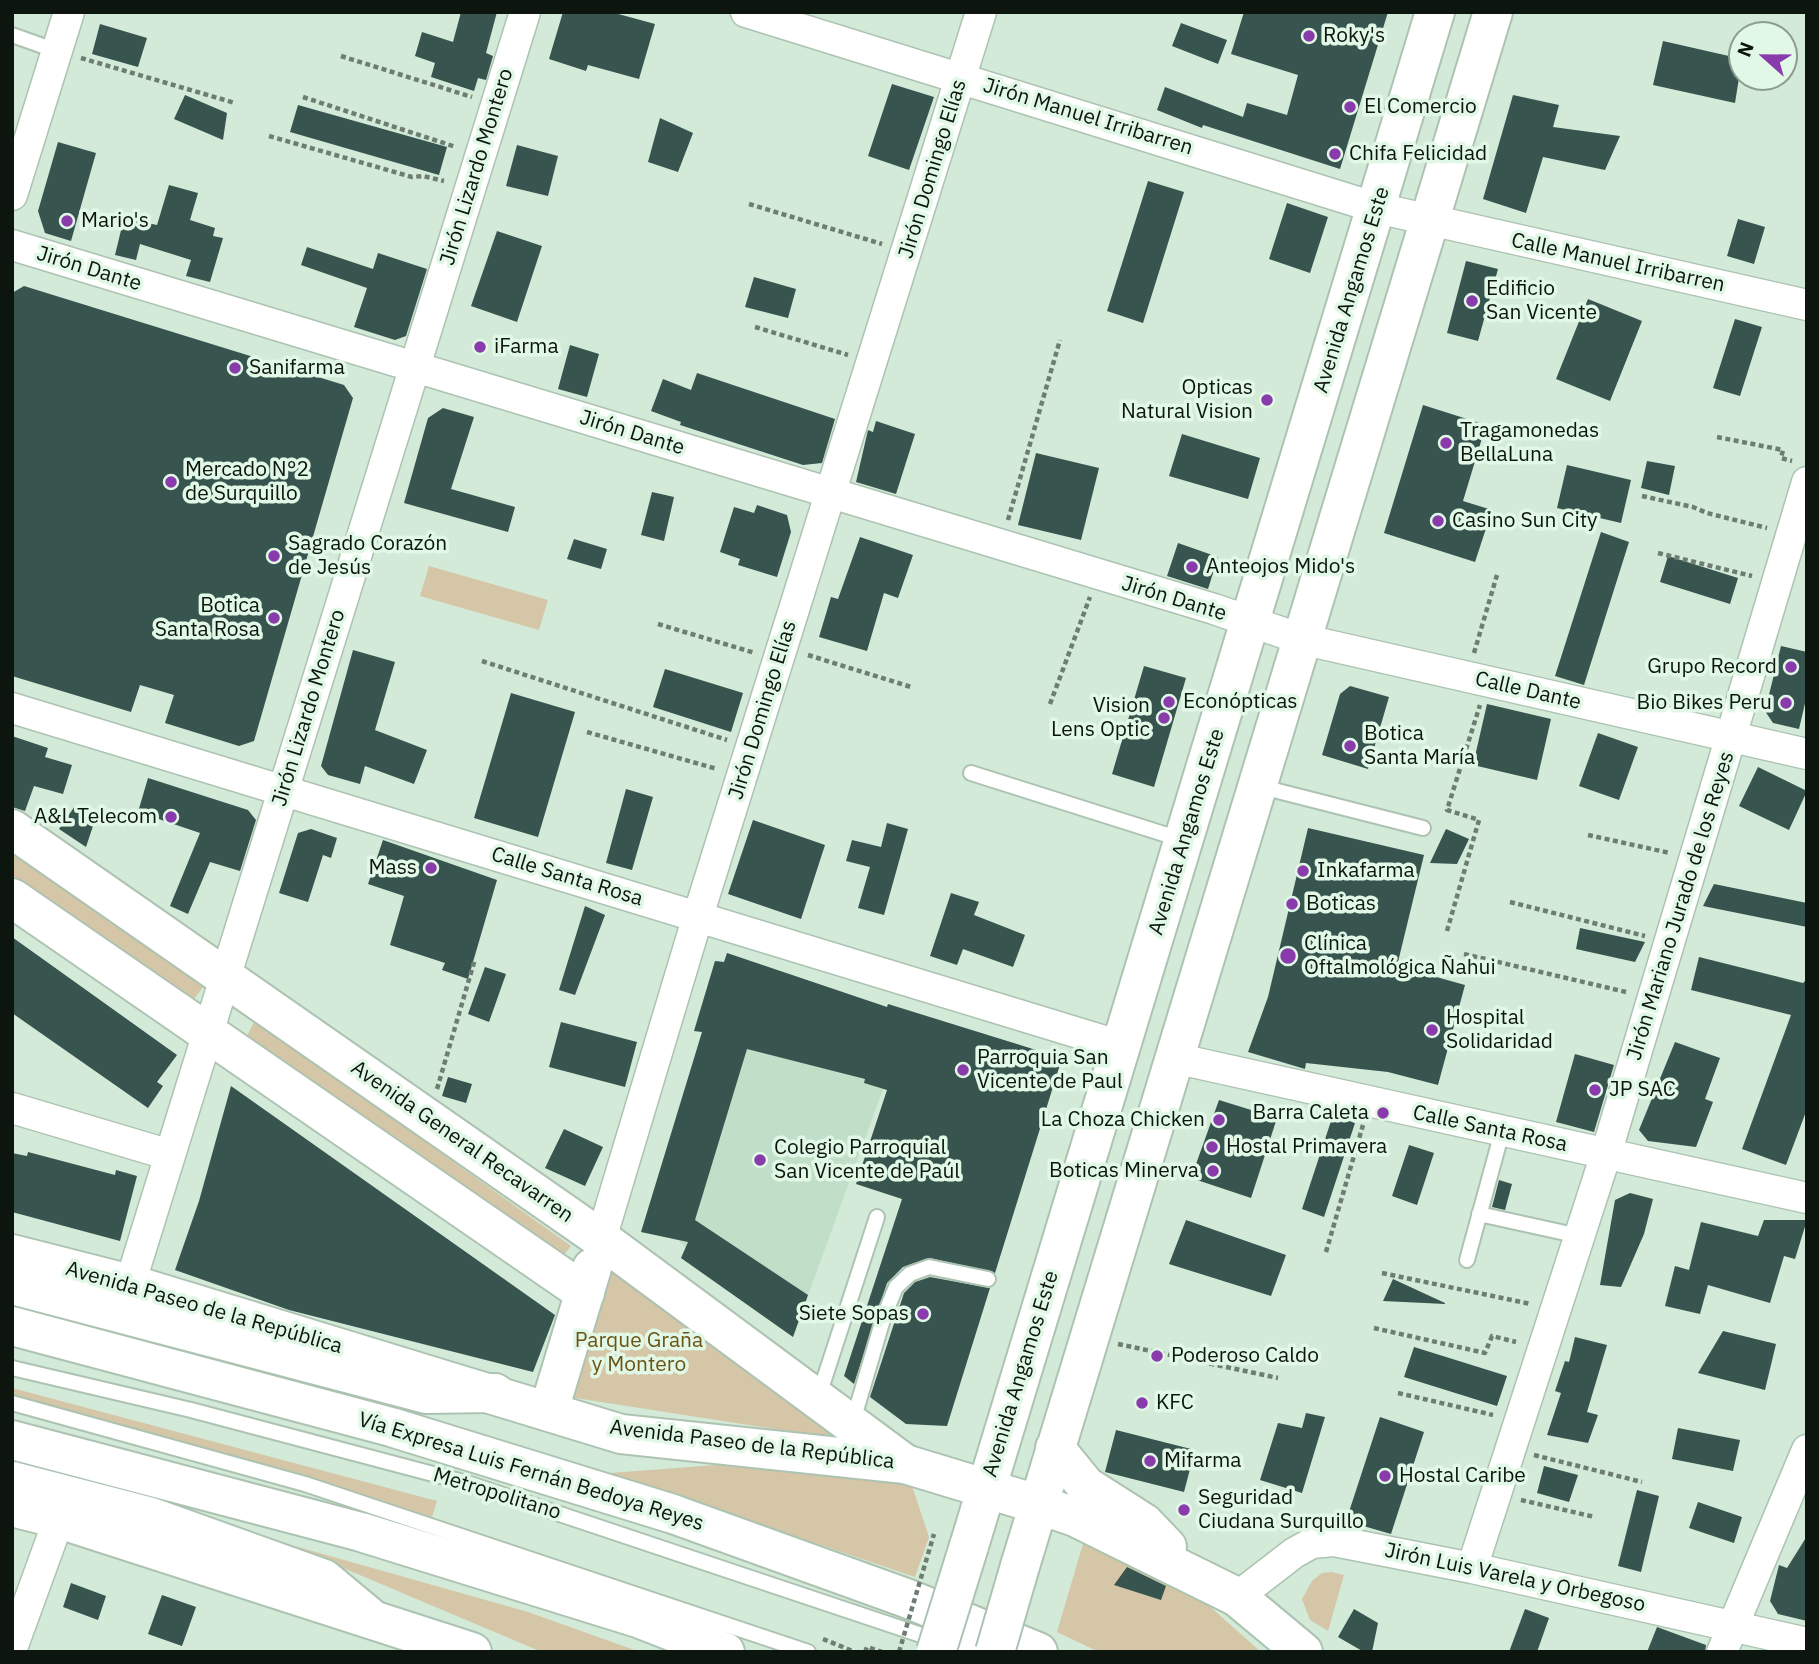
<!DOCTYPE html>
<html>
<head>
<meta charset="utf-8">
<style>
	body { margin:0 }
	#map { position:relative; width:1819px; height:1664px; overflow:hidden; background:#d3ead8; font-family:"IBM Plex Sans",sans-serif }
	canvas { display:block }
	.frame { position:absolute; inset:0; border:14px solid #0d150f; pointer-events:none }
	.north { position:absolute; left:1728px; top:21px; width:70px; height:70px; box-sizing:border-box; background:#e0f8e5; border:2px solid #8c9d8f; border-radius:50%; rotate:291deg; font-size:19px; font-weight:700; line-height:28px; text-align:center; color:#0d150f }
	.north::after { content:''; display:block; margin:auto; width:24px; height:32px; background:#8a3bab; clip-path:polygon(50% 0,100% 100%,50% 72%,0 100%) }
</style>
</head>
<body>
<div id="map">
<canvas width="1819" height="1664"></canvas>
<div class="frame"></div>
<div class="north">N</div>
</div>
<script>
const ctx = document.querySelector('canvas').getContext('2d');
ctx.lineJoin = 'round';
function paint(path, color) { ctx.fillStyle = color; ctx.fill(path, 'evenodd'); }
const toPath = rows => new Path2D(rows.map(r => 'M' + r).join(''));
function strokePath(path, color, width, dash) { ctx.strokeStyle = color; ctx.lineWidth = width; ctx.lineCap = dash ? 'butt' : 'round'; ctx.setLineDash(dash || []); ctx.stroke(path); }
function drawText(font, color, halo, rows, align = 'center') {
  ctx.font = font + ' "IBM Plex Sans",sans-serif'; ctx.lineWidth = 7; ctx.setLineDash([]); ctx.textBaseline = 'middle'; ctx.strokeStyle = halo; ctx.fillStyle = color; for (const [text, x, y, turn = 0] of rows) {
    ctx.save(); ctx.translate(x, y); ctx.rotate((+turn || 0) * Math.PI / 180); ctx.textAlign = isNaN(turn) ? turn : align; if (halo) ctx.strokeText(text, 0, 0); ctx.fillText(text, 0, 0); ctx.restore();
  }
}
paint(toPath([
	[727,953,883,1006,858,1077,883,1089,793,1337,681,1258,686,1248,678,1240,641,1232,703,1032,694,1031,715,961,724,962]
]), '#c1dfc8');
paint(toPath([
	[429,566,548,600,539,630,420,596],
	[12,853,204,986,191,1003,12,875],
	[255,1020,571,1246,561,1259,246,1038],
	[609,1265,845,1440,569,1397],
	[12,1388,437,1501,432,1517,12,1403],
	[716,1465,797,1467,911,1483,929,1537,915,1577,610,1473],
	[1085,1537,1198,1596,1261,1652,1099,1652,1057,1632],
	[284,1543,528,1612,640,1652,542,1652],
	[1331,1572,1344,1575,1328,1631,1310,1620,1302,1599,1312,1581,1322,1573]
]), '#d4c6a7');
paint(toPath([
	[461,12,497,12,486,53,493,56,486,80,478,78,474,91,431,77,435,63,415,56,422,32,453,42],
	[563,12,611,12,655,24,639,79,588,65,586,71,549,59],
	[1244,12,1388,12,1340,169,1203,125,1202,128,1157,110,1165,87,1243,117,1247,103,1287,115,1298,75,1231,54],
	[1181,23,1227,40,1218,64,1172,46],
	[100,24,147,38,138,67,92,54],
	[1663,41,1742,59,1735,103,1653,85],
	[892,84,934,97,909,170,868,156],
	[185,95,227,113,223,140,174,119],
	[1513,95,1559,105,1553,127,1620,136,1605,170,1543,157,1526,213,1483,199],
	[298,105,447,147,439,175,290,132],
	[660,118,693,133,678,172,648,162],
	[58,142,96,153,71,241,45,233,38,211],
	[517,145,558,156,548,196,506,186],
	[1148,181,1184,192,1143,323,1107,311],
	[169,185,198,193,190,220,215,228,213,236,223,238,210,282,186,276,191,260,140,244,136,260,115,255,124,218,157,225],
	[1287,203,1328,217,1310,273,1269,259],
	[1738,219,1765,227,1754,264,1727,256],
	[497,231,542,246,517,322,471,306],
	[307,247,373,269,378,253,427,269,406,336,395,340,354,327,367,288,301,265],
	[1466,261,1498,269,1478,341,1447,333],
	[754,277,796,289,788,318,745,307],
	[24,286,344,385,353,398,254,741,239,746,165,723,174,695,140,685,131,712,12,676,12,293],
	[1588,299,1642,321,1610,401,1556,379],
	[1735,319,1762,327,1740,396,1713,388],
	[570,345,599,354,587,397,558,389],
	[697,373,835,419,822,463,803,465,680,425,681,422,651,411,663,379,691,390],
	[1423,405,1486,425,1463,501,1492,510,1475,562,1384,533],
	[443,408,474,417,451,489,515,507,508,532,404,503,428,418],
	[876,421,915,434,896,494,856,482,868,430,873,432],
	[1182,434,1260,458,1248,499,1169,476],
	[1036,453,1099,468,1081,540,1018,525],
	[1647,461,1675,466,1669,495,1641,488],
	[1567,465,1631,480,1621,523,1557,508],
	[652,492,674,497,664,541,641,535],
	[757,505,787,515,791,532,777,577,738,565,740,559,720,552,734,507,754,513],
	[1601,532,1629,542,1584,685,1555,676],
	[860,537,913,555,898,598,884,593,867,651,819,637,831,597,838,599],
	[574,539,607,549,601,569,567,559],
	[1178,543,1218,557,1208,589,1167,576],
	[1668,556,1738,578,1730,604,1660,582],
	[1781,646,1807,652,1807,695,1799,729,1773,723,1765,711],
	[353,650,395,662,375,730,427,750,414,784,365,766,360,784,328,775,321,766],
	[1144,666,1186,678,1154,787,1112,774],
	[665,669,743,693,731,732,653,707],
	[1350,686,1389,697,1368,769,1322,755,1340,694],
	[511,693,575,712,538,837,474,818],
	[1487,704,1551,719,1537,780,1473,765],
	[1598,733,1638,747,1619,800,1579,786],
	[12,736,48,748,45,757,72,765,63,794,34,786,25,811,12,807],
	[1758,767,1807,791,1789,830,1739,806],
	[148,778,248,810,256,820,240,871,210,862,188,914,170,906,200,833,138,812],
	[626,789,653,797,632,870,606,863],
	[75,806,97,814,86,847,59,829],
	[753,820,825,845,801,919,728,894],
	[887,823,908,829,884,915,858,908,870,867,846,861,852,840,881,847],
	[1308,828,1424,855,1397,966,1465,985,1438,1085,1388,1072,1306,1063,1305,1069,1248,1052,1268,997],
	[311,829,337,838,331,858,323,855,308,902,279,893,298,833],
	[1446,829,1469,839,1457,864,1430,863],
	[383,840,497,880,468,979,442,970,445,963,390,945,404,896,368,884],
	[1714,884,1807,903,1807,927,1703,906],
	[951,893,979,902,974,915,1025,935,1013,967,963,949,957,965,930,956],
	[585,906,605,915,575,995,559,990],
	[1580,928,1645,942,1635,962,1576,949],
	[12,937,177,1055,157,1082,163,1086,148,1108,12,1013],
	[727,953,887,1007,888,1004,1062,1058,995,1273,930,1258,903,1267,887,1283,854,1384,844,1376,902,1199,856,1184,887,1090,864,1083,865,1079,747,1049,695,1220,808,1295,793,1337,681,1258,688,1242,641,1232,702,1032,694,1031,715,961,724,962],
	[1699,957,1803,983,1807,979,1807,1109,1786,1165,1742,1149,1791,1015,1691,990],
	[485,967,506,974,489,1022,468,1014],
	[561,1022,637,1042,625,1087,549,1067],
	[1675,1042,1720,1058,1705,1099,1713,1102,1696,1147,1648,1141,1639,1130],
	[1575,1054,1614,1065,1594,1132,1556,1122],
	[448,1077,472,1084,466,1103,442,1096],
	[231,1086,555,1315,533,1372,289,1310,175,1270,199,1201],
	[1219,1100,1277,1118,1251,1198,1191,1178],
	[1333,1115,1355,1123,1324,1217,1302,1209],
	[564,1129,603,1147,585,1186,545,1168],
	[1409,1145,1434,1153,1417,1205,1392,1196],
	[28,1152,115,1175,116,1170,137,1176,120,1241,12,1212,12,1153,27,1156],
	[1499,1180,1512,1184,1505,1210,1492,1207],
	[1630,1193,1653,1199,1644,1234,1621,1287,1600,1285,1615,1200],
	[1186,1220,1286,1255,1271,1296,1169,1264],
	[1764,1220,1807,1220,1795,1259,1784,1256,1770,1303,1708,1285,1700,1314,1665,1306,1675,1266,1689,1270,1701,1222,1758,1236],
	[930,1277,990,1288,947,1426,906,1424,870,1397,904,1293,915,1282],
	[1393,1279,1445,1303,1445,1304,1383,1301],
	[1723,1331,1776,1344,1765,1390,1698,1373],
	[1575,1337,1607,1345,1587,1412,1598,1415,1588,1443,1547,1435,1561,1393,1555,1391,1565,1361,1569,1362],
	[1414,1347,1507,1376,1497,1406,1404,1377],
	[1306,1413,1325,1417,1302,1493,1260,1480,1278,1423,1302,1428],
	[1380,1417,1424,1432,1391,1534,1346,1521],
	[1678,1428,1740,1440,1733,1471,1672,1459],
	[1116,1430,1195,1450,1184,1492,1105,1472],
	[1544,1466,1578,1475,1569,1502,1537,1493],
	[1637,1490,1659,1496,1641,1572,1618,1566],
	[1698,1502,1742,1517,1734,1543,1689,1528],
	[1807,1536,1807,1621,1778,1614,1770,1601,1779,1565,1787,1568],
	[1127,1567,1166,1586,1161,1600,1114,1585],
	[71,1583,106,1596,98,1620,63,1607],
	[162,1595,196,1607,182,1646,148,1634],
	[1354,1609,1378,1623,1372,1652,1364,1652,1338,1637],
	[1525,1609,1549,1618,1537,1652,1509,1652],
	[1657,1627,1706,1645,1705,1652,1647,1652]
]), '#37544f');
const lane = toPath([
	[12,35,57,51],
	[971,773,1183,840],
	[1258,786,1423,828],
	[1479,1214,1579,1236],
	[1467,1260,1502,1132],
	[12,1368,191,1410,467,1483,972,1652],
	[819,1395,877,1217],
	[12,1403,305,1484,808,1652],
	[852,1424,884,1316,896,1287,910,1274,929,1267,988,1279]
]);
const street = toPath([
	[746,12,1377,208,1807,305],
	[12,195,69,12],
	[12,245,1214,609,1301,639,1807,754],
	[12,708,1121,1046],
	[1174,1058,1807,1198],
	[12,1108,170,1155],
	[601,1239,698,916,981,12],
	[130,1284,525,12],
	[1472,1568,1606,1154,1807,482],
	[1237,1597,1294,1553,1312,1543,1334,1541,1472,1568,1807,1643],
	[12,1648,59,1519],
	[1722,1652,1807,1450]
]);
const secondary = toPath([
	[12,829,601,1239,905,1464],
	[12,898,585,1293],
	[549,1410,592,1268]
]);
const primary = toPath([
	[12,1254,130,1284,621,1434,905,1464,1037,1504,1075,1517,1237,1597,1303,1652],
	[1055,1448,1086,1486,1144,1523,1167,1547],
	[12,1507,59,1519,472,1652],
	[969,1546,1435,12],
	[1020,1566,1493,12]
]);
const highway = toPath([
	[12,1285,426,1394,495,1393],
	[12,1326,391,1427,673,1514,906,1598,1038,1652],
	[12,1440,361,1532,638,1618,725,1652],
	[12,1481,151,1517,324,1579,372,1619]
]);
strokePath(lane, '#adc3b1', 18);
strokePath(street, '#adc3b1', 33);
strokePath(secondary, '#adc3b1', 42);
strokePath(primary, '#adc3b1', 42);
strokePath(highway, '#adc3b1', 42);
strokePath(toPath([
	[341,56,472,97],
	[81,58,235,103],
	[303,97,456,147],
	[269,136,412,177,423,176,444,181],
	[749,204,882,244],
	[755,327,848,355],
	[1717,437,1783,450,1781,458,1792,461],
	[1642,496,1693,507,1707,513,1767,528],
	[1008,520,1060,340],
	[1658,553,1752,576],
	[658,624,755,653],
	[1474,653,1497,575],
	[808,655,911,687],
	[482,661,727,740],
	[1050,704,1090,597],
	[587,732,717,769],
	[1588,835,1670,853],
	[1510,902,1645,936],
	[1447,931,1479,820,1447,810,1480,705],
	[1464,954,1626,992],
	[437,1089,475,959],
	[1326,1252,1363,1125],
	[1382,1273,1531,1304],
	[1374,1328,1485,1353,1492,1336,1516,1342],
	[1118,1344,1278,1378],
	[1398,1393,1493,1415],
	[1534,1455,1642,1482],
	[1521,1500,1595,1517],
	[823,1639,855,1652],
	[865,1652,867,1647,882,1652]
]), '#6e7d71', 4.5, [5, 3.5]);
strokePath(lane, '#fff', 14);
strokePath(street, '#fff', 30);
strokePath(secondary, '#fff', 38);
strokePath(primary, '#fff', 38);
strokePath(highway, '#fff', 38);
const primaryBridge = toPath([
	[936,1652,969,1546],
	[995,1652,1020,1566]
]);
strokePath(primaryBridge, '#adc3b1', 42, []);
strokePath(toPath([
	[899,1652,934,1534]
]), '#6e7d71', 4.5, [5, 3.5]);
strokePath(primaryBridge, '#fff', 38);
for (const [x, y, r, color] of [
	[1309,36,7,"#8a3bab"],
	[1350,107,7,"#8a3bab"],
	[1335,154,7,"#8a3bab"],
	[67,221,7,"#8a3bab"],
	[1472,301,7,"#8a3bab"],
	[480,347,7,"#8a3bab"],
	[235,368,7,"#8a3bab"],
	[1267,400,7,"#8a3bab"],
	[1446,443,7,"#8a3bab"],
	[171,482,7,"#8a3bab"],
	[1438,521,7,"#8a3bab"],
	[274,556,7,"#8a3bab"],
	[1192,567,7,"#8a3bab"],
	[274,618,7,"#8a3bab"],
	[1791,667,7,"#8a3bab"],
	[1169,702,7,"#8a3bab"],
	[1786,703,7,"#8a3bab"],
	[1164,718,7,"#8a3bab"],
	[1350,746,7,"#8a3bab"],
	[171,817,7,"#8a3bab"],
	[431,868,7,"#8a3bab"],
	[1303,871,7,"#8a3bab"],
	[1292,904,7,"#8a3bab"],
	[1288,956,9,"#8a3bab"],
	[1432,1030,7,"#8a3bab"],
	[963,1070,7,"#8a3bab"],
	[1595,1090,7,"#8a3bab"],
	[1383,1113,7,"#8a3bab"],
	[1219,1120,7,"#8a3bab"],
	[1212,1147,7,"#8a3bab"],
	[760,1160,7,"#8a3bab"],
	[1213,1171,7,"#8a3bab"],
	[923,1314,7,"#8a3bab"],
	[1157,1356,7,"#8a3bab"],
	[1142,1403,7,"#8a3bab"],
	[1150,1461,7,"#8a3bab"],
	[1385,1476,7,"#8a3bab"],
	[1184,1510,7,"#8a3bab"]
]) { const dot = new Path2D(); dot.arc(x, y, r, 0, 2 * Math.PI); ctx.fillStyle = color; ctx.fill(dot); strokePath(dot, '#e0f8e5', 2.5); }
drawText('21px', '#0d150f', '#e0f8e5', [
	["Roky's",1323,36],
	["El Comercio",1364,107],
	["Chifa Felicidad",1349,154],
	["Mario's",81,221],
	["Edificio",1486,289],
	["San Vicente",1486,313],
	["iFarma",494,347],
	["Sanifarma",249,368],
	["Opticas",1253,388,"right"],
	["Natural Vision",1253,412,"right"],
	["Tragamonedas",1460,431],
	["BellaLuna",1460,455],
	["Mercado N°2",185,470],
	["de Surquillo",185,494],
	["Casino Sun City",1452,521],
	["Sagrado Corazón",288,544],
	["de Jesús",288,568],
	["Anteojos Mido's",1206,567],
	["Botica",260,606,"right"],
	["Santa Rosa",260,630,"right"],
	["Grupo Record",1777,667,"right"],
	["Econópticas",1183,702],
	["Bio Bikes Peru",1772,703,"right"],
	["Vision",1150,706,"right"],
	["Lens Optic",1150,730,"right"],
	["Botica",1364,734],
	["Santa María",1364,758],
	["A&L Telecom",157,817,"right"],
	["Mass",417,868,"right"],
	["Inkafarma",1317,871],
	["Boticas",1306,904],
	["Clínica",1304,944],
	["Oftalmológica Ñahui",1304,968],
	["Hospital",1446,1018],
	["Solidaridad",1446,1042],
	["Parroquia San",977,1058],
	["Vicente de Paul",977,1082],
	["JP SAC",1609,1090],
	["Barra Caleta",1369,1113,"right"],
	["La Choza Chicken",1205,1120,"right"],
	["Hostal Primavera",1226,1147],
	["Colegio Parroquial",774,1148],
	["San Vicente de Paúl",774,1172],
	["Boticas Minerva",1199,1171,"right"],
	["Siete Sopas",909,1314,"right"],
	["Poderoso Caldo",1171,1356],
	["KFC",1156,1403],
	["Mifarma",1164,1461],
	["Hostal Caribe",1399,1476],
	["Seguridad",1198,1498],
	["Ciudana Surquillo",1198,1522]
], 'left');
drawText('21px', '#0d150f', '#e0f8e5', [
	["Jirón Manuel Irribarren",1088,117,17],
	["Jirón Lizardo Montero",477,167,-73],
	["Jirón Domingo Elías",933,169,-73],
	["Calle Manuel Irribarren",1618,263,12],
	["Jirón Dante",89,269,17],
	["Avenida Angamos Este",1352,290,-73],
	["Jirón Dante",632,433,17],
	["Jirón Dante",1174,599,17],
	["Calle Dante",1528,691,13],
	["Jirón Lizardo Montero",309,708,-73],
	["Jirón Domingo Elías",763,710,-73],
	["Avenida Angamos Este",1187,832,-73],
	["Calle Santa Rosa",567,877,17],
	["Jirón Mariano Jurado de los Reyes",1681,906,-73],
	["Calle Santa Rosa",1490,1129,12],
	["Avenida General Recavarren",462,1142,35],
	["Avenida Paseo de la República",204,1308,16],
	["Avenida Angamos Este",1021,1374,-73],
	["Avenida Paseo de la República",752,1445,7],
	["Vía Expresa Luis Fernán Bedoya Reyes",531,1472,17],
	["Metropolitano",497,1494,17],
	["Jirón Luis Varela y Orbegoso",1515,1578,12]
]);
drawText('21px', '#6c5416', '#e0f8e5', [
	["Parque Graña",639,1341],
	["y Montero",639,1365]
]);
</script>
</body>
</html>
